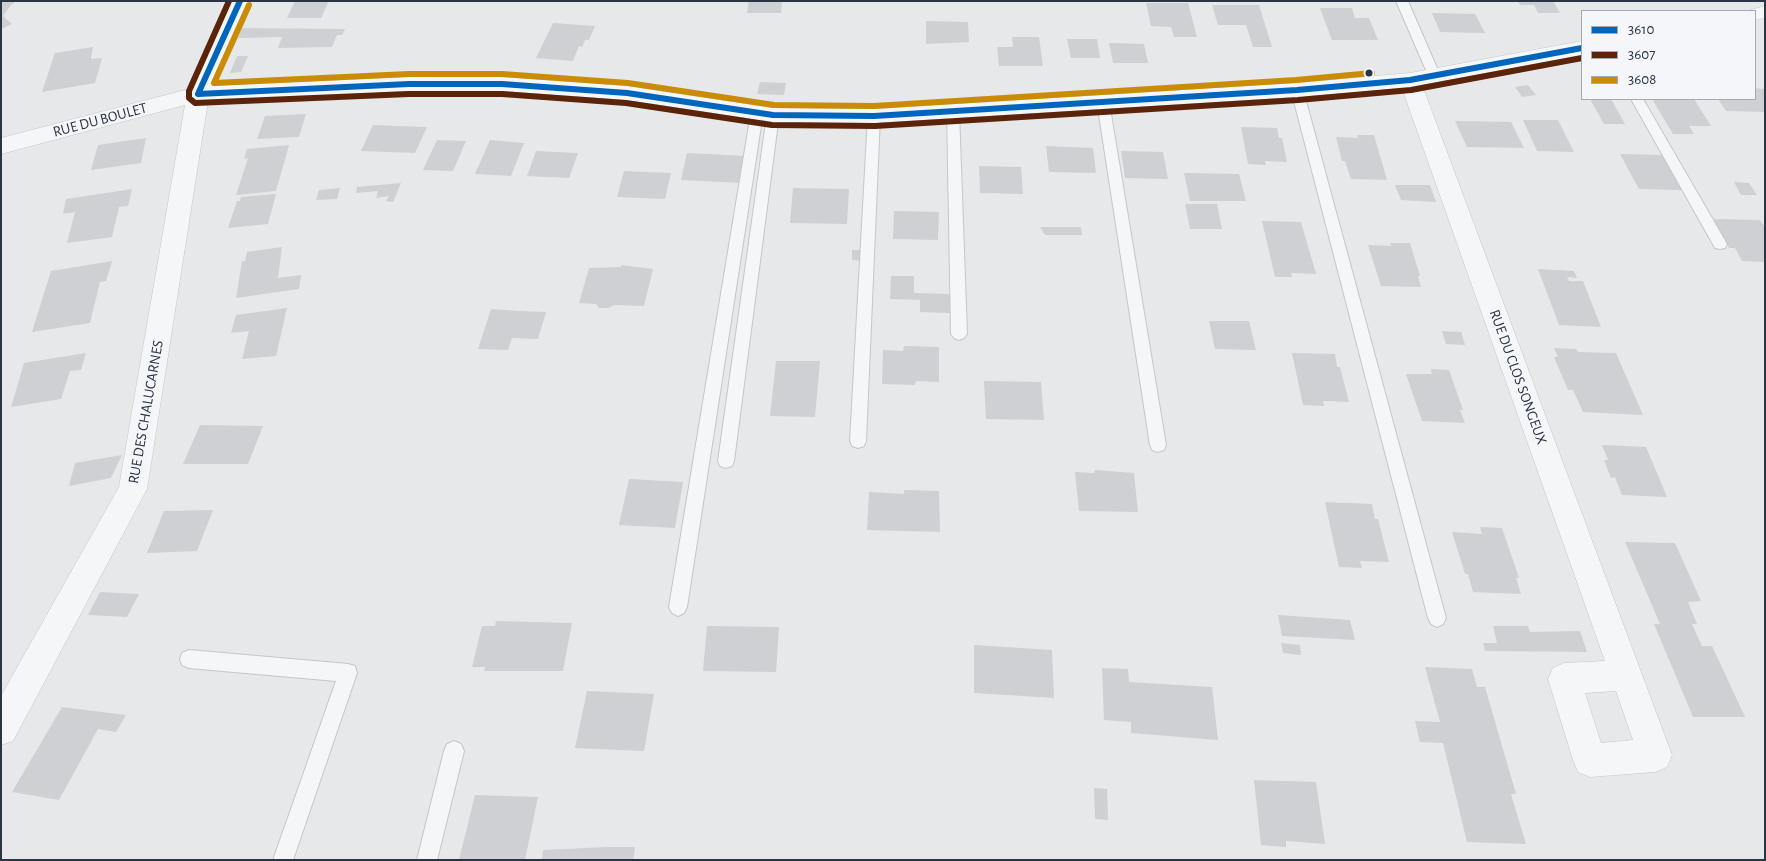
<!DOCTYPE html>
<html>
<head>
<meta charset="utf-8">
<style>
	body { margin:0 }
	#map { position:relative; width:1766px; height:861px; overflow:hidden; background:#e6e8ea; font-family:"Alegreya Sans",sans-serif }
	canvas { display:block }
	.frame { position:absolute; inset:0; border:2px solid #2b3445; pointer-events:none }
	.legend { position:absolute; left:1581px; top:10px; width:175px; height:90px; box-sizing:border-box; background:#f4f6f9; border:1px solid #a4a8b1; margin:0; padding:6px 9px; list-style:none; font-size:15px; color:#2b3445 }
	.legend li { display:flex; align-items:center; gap:10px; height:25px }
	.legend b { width:25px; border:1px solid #a4a8b1 }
</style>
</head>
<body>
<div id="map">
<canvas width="1766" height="861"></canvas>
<div class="frame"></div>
<ul class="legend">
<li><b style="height:6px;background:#0065bd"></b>3610</li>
<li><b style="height:6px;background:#5a230a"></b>3607</li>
<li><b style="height:6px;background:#ca8c07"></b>3608</li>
</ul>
</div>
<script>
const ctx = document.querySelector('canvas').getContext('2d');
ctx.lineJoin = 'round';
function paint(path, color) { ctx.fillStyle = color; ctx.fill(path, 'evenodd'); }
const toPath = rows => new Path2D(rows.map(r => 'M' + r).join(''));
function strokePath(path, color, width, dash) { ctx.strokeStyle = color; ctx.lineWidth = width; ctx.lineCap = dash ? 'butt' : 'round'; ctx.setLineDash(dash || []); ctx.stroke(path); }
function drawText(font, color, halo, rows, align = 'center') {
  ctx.font = font + ' "Alegreya Sans",sans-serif'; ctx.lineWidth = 4; ctx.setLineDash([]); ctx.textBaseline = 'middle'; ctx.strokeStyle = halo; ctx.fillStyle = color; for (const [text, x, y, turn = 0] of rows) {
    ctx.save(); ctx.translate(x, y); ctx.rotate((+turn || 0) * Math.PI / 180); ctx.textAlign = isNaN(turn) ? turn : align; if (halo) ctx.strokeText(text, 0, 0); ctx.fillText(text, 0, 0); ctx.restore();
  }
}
paint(toPath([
	[1,1,16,1,10,6,3,16,12,24,1,29],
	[295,1,329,1,321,18,287,18],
	[749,1,782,1,781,13,747,13],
	[1518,1,1553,1,1560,13,1538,13,1534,5,1520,5],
	[1146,3,1188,3,1197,37,1174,37,1171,27,1151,26],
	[1212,5,1259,5,1272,47,1253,47,1246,25,1218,25],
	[1320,8,1352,8,1355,18,1369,18,1378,40,1332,40],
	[1432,13,1475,14,1485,33,1440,32],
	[926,21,968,22,969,42,926,44],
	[553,23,595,26,589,40,585,40,582,47,579,46,573,61,536,58],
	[242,28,345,29,342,35,337,35,332,47,278,48,282,37,238,38],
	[1012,37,1039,37,1043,66,999,66,997,47,1013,47],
	[1067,39,1097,39,1100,58,1071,58],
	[1109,43,1144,44,1148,63,1113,63],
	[93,47,91,59,102,58,95,83,42,92,55,53],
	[237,56,248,56,241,72,230,73],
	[760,82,786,83,784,95,757,94],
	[1528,85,1536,95,1522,97,1515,87],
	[1755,88,1765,89,1765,112,1726,111,1718,99,1755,99],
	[1590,99,1611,99,1625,124,1604,124],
	[1652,99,1694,99,1711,126,1689,126,1694,134,1673,134],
	[306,114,299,137,257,139,265,116],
	[1523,120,1558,120,1574,152,1537,151],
	[1455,121,1511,122,1524,148,1467,147],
	[373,125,397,126,427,127,415,153,361,151],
	[1241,127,1277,128,1279,138,1282,138,1287,162,1265,161,1266,165,1248,164],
	[1357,135,1374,135,1387,180,1351,179,1345,161,1342,161,1336,137,1358,138],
	[146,138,141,163,91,170,98,145],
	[437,140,466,141,453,171,423,170],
	[490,140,524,143,511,176,475,174],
	[289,145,276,191,236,195,248,158,244,159,247,149],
	[1046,146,1093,148,1096,173,1049,172],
	[536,151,578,153,569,178,527,176],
	[1121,151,1163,152,1168,179,1125,178],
	[687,153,747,156,742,183,681,180],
	[1620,154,1664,155,1683,190,1639,189],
	[979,166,1021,167,1023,194,980,193],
	[624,171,671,173,665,199,617,197],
	[1184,173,1239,174,1246,201,1190,201],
	[1734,182,1749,183,1757,195,1741,195],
	[401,183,393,202,386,201,389,196,376,198,378,191,356,193,357,187],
	[1395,185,1430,185,1436,202,1401,200],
	[340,188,337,199,316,200,319,190],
	[793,188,849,189,847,224,790,223],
	[132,189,128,206,119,207,112,237,67,243,75,212,63,214,66,199],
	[276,194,268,224,228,228,237,201,240,201,241,197],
	[1185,204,1217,204,1222,229,1190,229],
	[894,211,939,212,938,240,893,239],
	[1713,219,1760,220,1765,227,1765,262,1742,261,1735,248,1729,248],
	[1262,221,1301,222,1316,274,1291,273,1292,277,1275,277],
	[1040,227,1081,227,1082,235,1045,235],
	[1390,243,1410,243,1420,276,1418,276,1421,287,1381,286,1368,245,1392,246],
	[282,247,278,278,301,275,299,289,236,298,242,261,245,261,247,252],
	[852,250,865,250,865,261,852,260],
	[112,261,106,281,100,282,90,323,32,332,51,271],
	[621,265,653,269,644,306,614,305,609,308,599,308,596,304,579,303,589,268,621,267],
	[1538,269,1574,271,1577,278,1567,277,1569,281,1583,281,1601,327,1559,325],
	[891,276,914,276,914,293,950,294,950,313,920,312,920,300,890,299],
	[287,308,276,356,242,359,249,331,231,333,236,315],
	[491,309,520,311,546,312,538,339,512,338,508,350,478,349],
	[1209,321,1249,321,1256,350,1215,349],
	[1442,331,1461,332,1465,345,1446,344],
	[904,346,939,347,939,382,916,381,915,385,882,384,883,350,903,351],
	[1554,348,1576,349,1578,352,1616,353,1643,415,1583,412,1573,390,1568,390,1554,357,1558,357],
	[86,353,81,370,70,371,61,399,11,407,24,363],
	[1292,353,1335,354,1337,367,1340,367,1349,402,1323,401,1324,406,1303,405],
	[776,361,820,361,815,417,770,416],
	[1431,369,1449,370,1463,410,1460,410,1465,423,1422,421,1406,374,1432,374],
	[984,381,1041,382,1044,420,986,419],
	[200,425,263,426,248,464,183,464],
	[1602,445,1646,447,1667,497,1622,495,1615,477,1611,478,1604,460,1608,460],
	[122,455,111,478,69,486,75,463],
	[1095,470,1134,473,1138,512,1079,511,1075,472,1094,473],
	[629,479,683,482,675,528,619,525],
	[904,490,939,491,940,532,867,530,869,492,904,494],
	[1325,502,1372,504,1375,519,1378,519,1389,562,1360,561,1362,568,1339,567],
	[213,510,197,551,147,553,164,511],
	[1480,527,1502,528,1519,578,1516,578,1521,594,1473,592,1468,574,1465,574,1452,532,1482,534],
	[1625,542,1675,543,1701,601,1688,602,1697,624,1692,624,1702,646,1712,646,1745,717,1693,717,1654,624,1660,624],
	[100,592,139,594,127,617,88,615],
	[1278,615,1350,620,1355,640,1282,636],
	[496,621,572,623,563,671,484,671,485,667,472,667,482,626,495,626],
	[707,626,779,627,776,672,703,671],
	[1493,626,1528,626,1530,632,1580,631,1587,652,1485,651,1483,643,1497,643],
	[1281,643,1300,645,1301,655,1283,653],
	[974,645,1052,650,1054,698,974,693],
	[1425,667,1472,669,1477,687,1485,687,1516,794,1511,794,1526,844,1467,842,1443,743,1420,742,1415,721,1440,722],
	[1102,668,1128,669,1129,682,1212,687,1218,740,1131,733,1131,722,1104,720],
	[587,691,654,694,644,751,575,748],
	[62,707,126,715,116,732,98,729,59,800,12,792],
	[1254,780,1316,782,1325,844,1286,841,1286,847,1261,845],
	[1094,788,1107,789,1108,820,1095,819],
	[475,795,538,797,525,860,459,860],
	[607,847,635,847,633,860,542,860,543,850]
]), '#ced0d3');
const service = toPath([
	[1396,1,1408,1,1440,75,1438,78,1430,78,1428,75,1396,1],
	[1297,86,1303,90,1446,618,1443,624,1437,627,1431,624,1428,618,1291,90,1297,86],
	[1103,98,1109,102,1166,445,1164,450,1158,452,1152,450,1150,445,1097,102,1103,98],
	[1631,99,1643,99,1727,244,1725,248,1720,249,1715,248,1631,99],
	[953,107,959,111,967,334,964,338,959,340,954,338,951,334,947,111,953,107],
	[757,109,762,110,763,113,687,607,684,613,678,616,672,613,669,607,751,113,752,110,757,109],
	[773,111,778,112,779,115,734,461,732,466,726,468,720,466,718,461,767,115,768,112,773,111],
	[874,112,879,113,880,116,866,441,864,446,858,448,852,446,850,441,868,116,869,113,874,112],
	[189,650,348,664,355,666,357,673,293,860,273,860,336,681,189,668,182,665,180,659,182,653,189,650],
	[454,741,461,744,464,751,437,860,417,860,444,751,447,744,454,741]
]);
const minor = toPath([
	[230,1,250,1,212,86,409,77,502,77,627,86,773,108,874,109,1297,83,1410,73,1582,41,1582,55,1422,85,1672,755,1667,767,1655,772,1590,777,1578,772,1573,760,1548,679,1553,668,1564,663,1605,661,1402,88,1297,97,874,123,773,122,627,100,502,91,409,91,208,101,147,489,13,741,1,745,1,696,119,487,185,105,1,154,1,138,189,89,230,1],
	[1616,691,1633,740,1601,743,1585,693,1616,691],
	[1765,6,1765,18,1755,20,1755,11,1747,11,1765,6]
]);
strokePath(service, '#c4c6c8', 2);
strokePath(minor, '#c4c6c8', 1);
paint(service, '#f5f6f7');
paint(minor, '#f5f6f7');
strokePath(toPath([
	[240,1,198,94,409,84,502,84,627,93,773,115,874,116,1297,90,1410,80,1582,48]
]), '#0065bd', 6);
strokePath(toPath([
	[229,1,189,91,189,98,195,103,409,94,502,94,626,103,772,125,875,126,1298,100,1411,90,1582,58]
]), '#5a230a', 6);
strokePath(toPath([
	[249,5,214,83,409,74,502,74,628,83,774,105,874,106,1296,80,1372,73]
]), '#ca8c07', 6);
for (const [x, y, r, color] of [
	[1369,73,4.5,"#2b3445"]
]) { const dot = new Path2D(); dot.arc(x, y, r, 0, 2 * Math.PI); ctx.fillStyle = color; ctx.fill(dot); strokePath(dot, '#f4f6f9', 2); }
drawText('15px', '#2b3445', '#f4f6f9', [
	["RUE DU BOULET",100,120,-15],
	["RUE DU CLOS SONGEUX",1518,377,70],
	["RUE DES CHALUCARNES",146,412,-80]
]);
</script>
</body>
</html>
